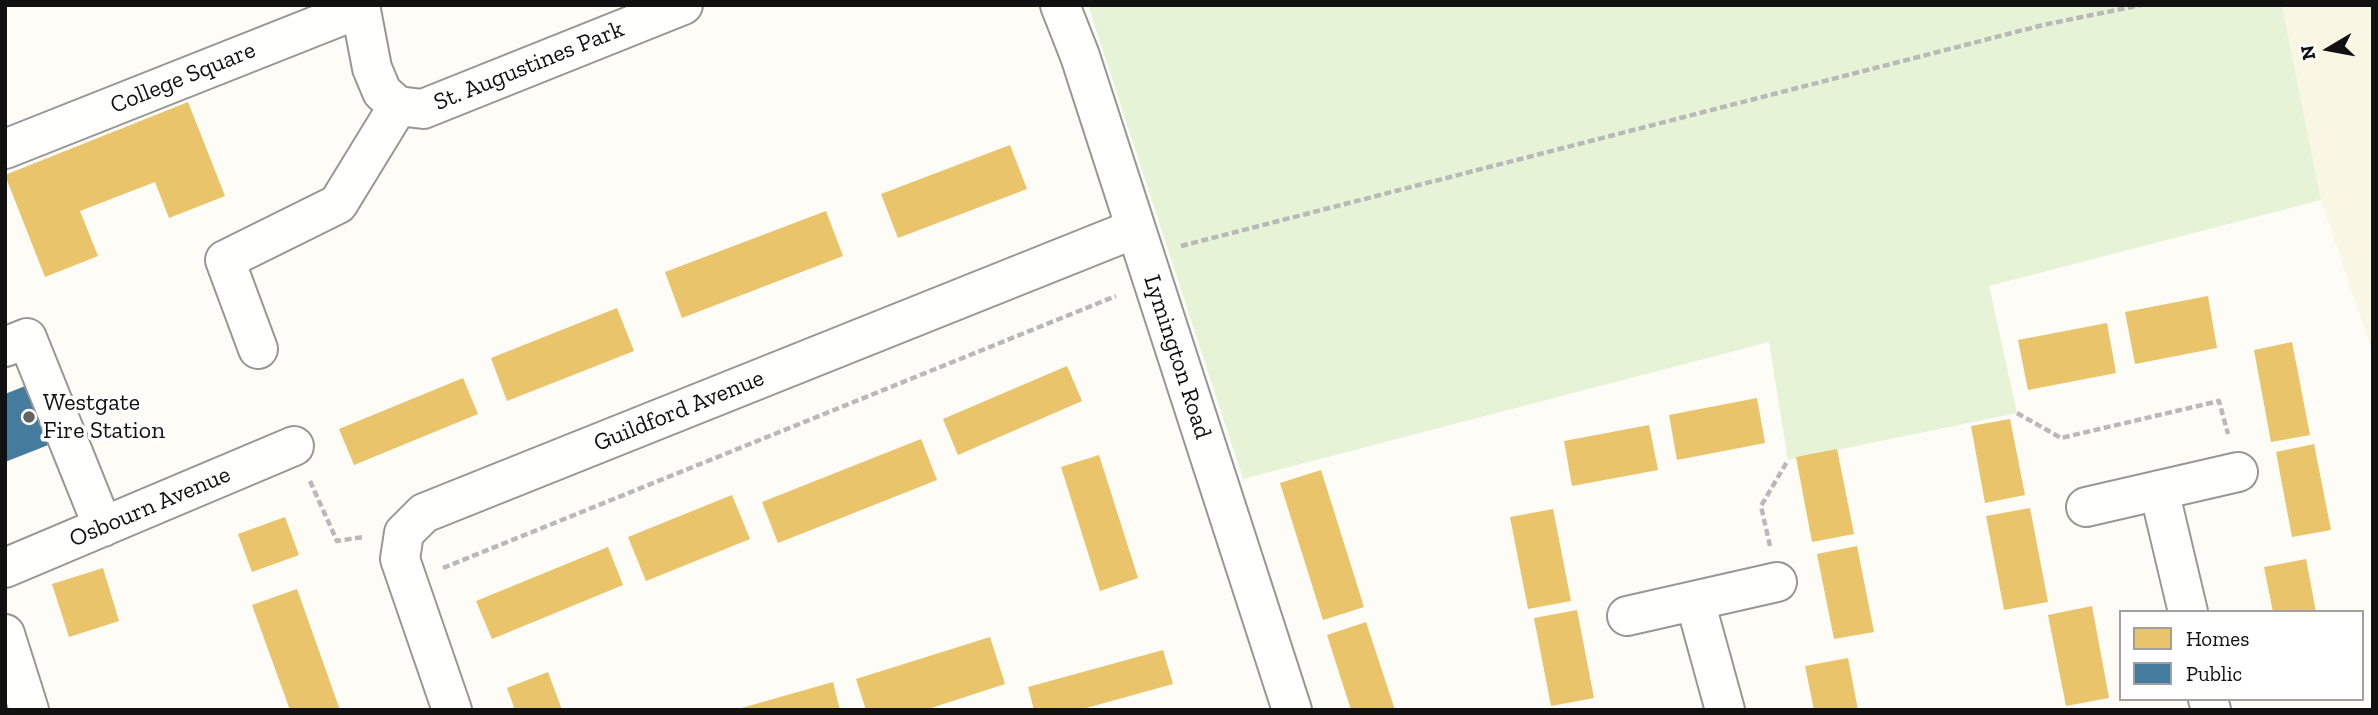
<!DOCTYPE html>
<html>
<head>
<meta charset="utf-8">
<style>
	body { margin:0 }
	#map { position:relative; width:2378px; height:715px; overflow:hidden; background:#fdfcf7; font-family:"Zilla Slab",serif }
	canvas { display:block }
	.frame { position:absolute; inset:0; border:7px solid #111; pointer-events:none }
	.legend { position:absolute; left:2119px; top:610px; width:245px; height:91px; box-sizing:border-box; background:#fff; border:2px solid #a0a0a0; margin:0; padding:9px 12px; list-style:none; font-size:21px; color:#111 }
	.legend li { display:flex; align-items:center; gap:14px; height:35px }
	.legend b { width:35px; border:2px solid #a0a0a0 }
	.north { position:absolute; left:2294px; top:14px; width:70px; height:70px; -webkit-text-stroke:5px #fff; paint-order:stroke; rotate:260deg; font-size:19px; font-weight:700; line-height:28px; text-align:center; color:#111 }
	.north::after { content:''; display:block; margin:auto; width:24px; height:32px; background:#111; clip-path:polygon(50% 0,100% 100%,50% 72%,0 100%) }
</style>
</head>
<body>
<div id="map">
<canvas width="2378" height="715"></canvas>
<div class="frame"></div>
<ul class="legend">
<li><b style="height:19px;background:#e9c46a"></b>Homes</li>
<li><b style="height:19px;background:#457b9d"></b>Public</li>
</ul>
<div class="north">N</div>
</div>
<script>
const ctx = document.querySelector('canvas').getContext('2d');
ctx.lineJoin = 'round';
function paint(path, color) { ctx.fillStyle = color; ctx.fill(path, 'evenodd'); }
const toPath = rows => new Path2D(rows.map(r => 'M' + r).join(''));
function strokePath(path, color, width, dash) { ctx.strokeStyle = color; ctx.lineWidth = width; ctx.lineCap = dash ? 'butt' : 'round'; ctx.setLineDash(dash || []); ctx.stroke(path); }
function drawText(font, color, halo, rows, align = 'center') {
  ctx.font = font + ' "Zilla Slab",serif'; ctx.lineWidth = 7; ctx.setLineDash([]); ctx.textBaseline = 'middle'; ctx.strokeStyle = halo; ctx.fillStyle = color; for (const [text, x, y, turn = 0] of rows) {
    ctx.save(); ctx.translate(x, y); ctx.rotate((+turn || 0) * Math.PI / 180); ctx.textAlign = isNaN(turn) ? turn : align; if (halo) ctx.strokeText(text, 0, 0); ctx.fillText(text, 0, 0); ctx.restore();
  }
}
paint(toPath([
	[2282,5,2373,5,2373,353,2321,200]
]), '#f9f7e4');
paint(toPath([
	[1088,5,2282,5,2321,200,1989,286,2017,413,1788,460,1769,342,1243,479]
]), '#e7f3d7');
paint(toPath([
	[188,102,225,196,169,218,155,182,80,211,98,256,45,277,5,175],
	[1010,145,1027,189,898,238,881,194],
	[826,211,843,256,682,318,665,272],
	[2208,296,2217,348,2135,364,2125,312],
	[617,308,634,351,507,401,491,358],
	[2107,323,2116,373,2028,390,2018,340],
	[2292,342,2310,435,2271,442,2254,350],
	[1067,366,1082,401,958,455,943,419],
	[463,378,478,414,354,465,339,429],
	[1757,398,1765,443,1677,460,1669,415],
	[2010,419,2025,495,1985,503,1971,426],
	[1649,425,1658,470,1572,486,1564,441],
	[921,439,937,480,778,543,762,502],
	[2314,444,2331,530,2292,537,2276,452],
	[1837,449,1854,534,1812,542,1796,457],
	[1099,455,1138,578,1100,591,1061,467],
	[1321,470,1364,607,1323,620,1280,483],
	[732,495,750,539,646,581,628,537],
	[2030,508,2048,602,2004,610,1986,516],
	[1553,509,1571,601,1528,609,1510,517],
	[285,517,299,555,252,572,238,534],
	[1857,546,1874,632,1834,639,1817,554],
	[608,547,623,585,492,639,476,601],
	[2306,559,2316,612,2273,612,2264,567],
	[103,568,119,621,69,637,52,584],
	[297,589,340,710,290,710,252,605],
	[2092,606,2109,698,2066,706,2048,615],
	[1577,610,1594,698,1551,706,1534,618],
	[1366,622,1395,710,1351,710,1327,635],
	[990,637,1005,684,925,710,866,710,856,679],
	[1163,650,1173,684,1079,710,1034,710,1028,687],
	[1848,658,1858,710,1814,710,1805,666],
	[548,672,562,710,515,710,507,688],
	[833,682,840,710,738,710,738,709]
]), '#e9c46a');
paint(toPath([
	[38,381,61,440,5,462,5,394]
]), '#457b9d');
const minor = toPath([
	[360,5,372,68,382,92,398,106,423,109,683,5],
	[1060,5,1080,56,1292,710],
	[5,149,361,8],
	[5,347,27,338,103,527],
	[258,349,225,260,338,204,398,106],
	[2159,490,2188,612],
	[2086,507,2238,472],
	[5,568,294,446],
	[1695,601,1725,710],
	[1627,616,1777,582],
	[5,634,29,710],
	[2208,699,2211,710],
	[452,710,400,559,404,533,424,513,1134,229]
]);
strokePath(minor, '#979795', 42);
strokePath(toPath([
	[1181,246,2043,25,2141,5],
	[2017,413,2061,438,2219,401,2228,434],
	[310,481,337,541,364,537],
	[1770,546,1761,506,1788,460],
	[443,568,1116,296]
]), '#b9b9b8', 4.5, [7, 3.5]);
strokePath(minor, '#fffffe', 38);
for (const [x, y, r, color] of [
	[29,417,7,"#646362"]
]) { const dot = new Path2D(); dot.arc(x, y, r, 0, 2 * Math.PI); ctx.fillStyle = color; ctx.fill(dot); strokePath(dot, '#fff', 2.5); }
drawText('24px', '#111', '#fff', [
	["St. Augustines Park",529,66,-22],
	["College Square",183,78,-22],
	["Lymington Road",1177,357,72],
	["Guildford Avenue",679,411,-22],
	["Osbourn Avenue",150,507,-23]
]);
drawText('24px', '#111', '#fff', [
	["Westgate",43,403],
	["Fire Station",43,431]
], 'left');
</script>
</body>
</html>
